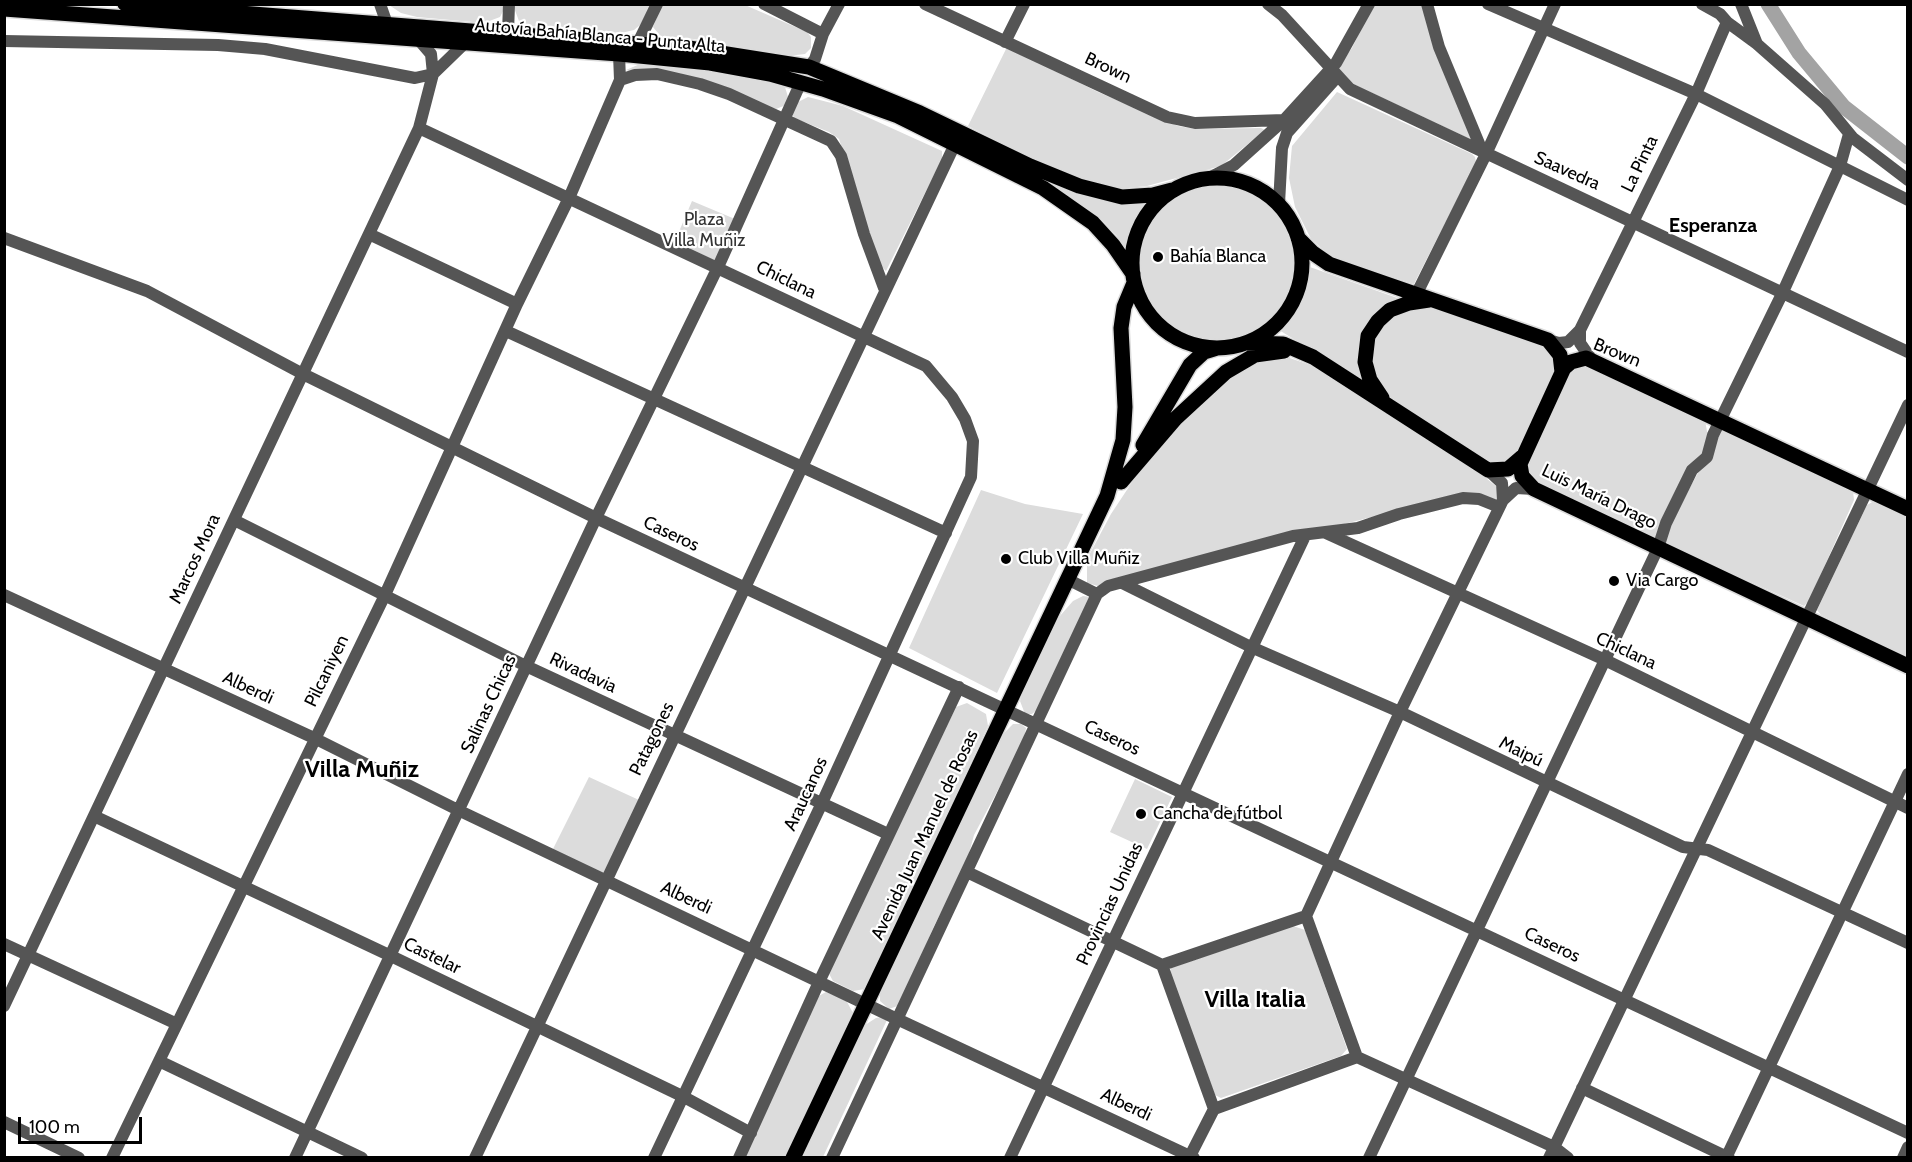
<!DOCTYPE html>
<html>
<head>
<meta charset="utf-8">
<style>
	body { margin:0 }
	#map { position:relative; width:1912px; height:1162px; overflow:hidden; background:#fff; font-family:Cabin,sans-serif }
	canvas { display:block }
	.frame { position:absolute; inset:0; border:6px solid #000; pointer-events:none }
	.scale { position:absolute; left:18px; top:1117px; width:124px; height:27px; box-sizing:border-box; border:3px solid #000; border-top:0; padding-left:8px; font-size:18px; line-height:21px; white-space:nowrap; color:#000; -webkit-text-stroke:4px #fff; paint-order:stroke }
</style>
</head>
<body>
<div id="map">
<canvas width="1912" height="1162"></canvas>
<div class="frame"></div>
<div class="scale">100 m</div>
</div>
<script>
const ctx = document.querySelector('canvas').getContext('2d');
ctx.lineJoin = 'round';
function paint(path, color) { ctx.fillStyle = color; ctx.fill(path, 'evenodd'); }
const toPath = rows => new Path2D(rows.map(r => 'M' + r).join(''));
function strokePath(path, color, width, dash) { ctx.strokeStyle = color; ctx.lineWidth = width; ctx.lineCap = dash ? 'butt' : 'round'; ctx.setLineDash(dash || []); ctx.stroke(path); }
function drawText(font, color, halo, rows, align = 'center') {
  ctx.font = font + ' Cabin,sans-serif'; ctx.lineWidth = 4.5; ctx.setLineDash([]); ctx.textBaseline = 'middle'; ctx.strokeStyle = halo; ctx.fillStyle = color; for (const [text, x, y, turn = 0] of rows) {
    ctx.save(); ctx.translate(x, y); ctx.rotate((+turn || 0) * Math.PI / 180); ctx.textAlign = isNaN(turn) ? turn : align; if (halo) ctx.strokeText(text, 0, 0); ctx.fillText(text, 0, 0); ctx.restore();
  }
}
paint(toPath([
	[7,5,60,5,435,32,785,69,854,91,1030,171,1153,200,1137,220,1127,256,1117,236,1100,218,1040,181,803,78],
	[389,5,506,5,500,17,484,23,417,17,401,13],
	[513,5,651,5,640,25,634,30,621,33,529,26,519,21],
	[662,5,745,5,807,32,811,37,811,48,805,54,787,56,694,39,661,37,653,27],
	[1373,5,1423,5,1472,140,1353,84,1337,67,1352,48],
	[1007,47,1098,92,1178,126,1195,129,1261,128,1265,130,1221,166,1147,186,1118,189,1100,185,1051,169,968,126],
	[640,64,698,69,765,80,785,87,788,97,786,105,776,109,626,70],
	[1337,92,1472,154,1475,157,1476,162,1414,284,1333,258,1311,239,1295,207,1289,178,1292,146],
	[808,97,843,106,942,151,942,159,886,271,880,265,839,139,829,132,794,118,792,113,796,103],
	'1137 263a79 79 0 1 1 158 0a79 79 0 1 1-158 0Z',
	[692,201,735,219,715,261,675,241],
	[1307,266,1403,300,1381,312,1362,381,1279,330,1279,326,1301,295],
	[1425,306,1546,346,1554,354,1557,367,1517,456,1507,463,1490,463,1386,396,1370,370,1370,344,1387,317],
	[1284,356,1310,365,1476,470,1497,487,1498,500,1482,496,1368,518,1098,586,1087,583,1087,559,1111,514,1152,452,1190,408,1256,359],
	[1587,365,1705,420,1709,443,1659,541,1531,480,1524,463,1572,368],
	[1722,431,1727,431,1853,491,1854,500,1809,601,1804,606,1665,543,1665,531],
	[981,490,1025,504,1083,514,997,693,909,648],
	[1874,501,1907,516,1907,658,1821,615,1817,610,1867,505],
	[1083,596,1090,597,1039,708,1032,714,1025,714,1020,701,1022,694,1059,617,1073,601],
	[967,703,986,714,988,726,865,989,853,991,833,981,827,970,956,707],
	[1013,724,1021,724,1026,728,1023,743,974,835,967,861,934,926,900,1005,889,1009,880,1001,880,989,1002,735],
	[589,777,639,800,603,876,551,853],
	[1135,779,1172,797,1147,849,1110,832],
	[1293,926,1305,930,1347,1049,1341,1056,1221,1098,1215,1095,1170,972,1171,968],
	[826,992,846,1000,853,1013,787,1157,742,1158,817,997],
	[882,1017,887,1020,823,1157,801,1158,865,1025,876,1018]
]), '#dcdcdc');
strokePath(toPath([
	[1768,4,1799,53,1844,107,1908,157]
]), '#a3a3a3', 15);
const major = toPath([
	[125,4,689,48,809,67,920,113,1030,166,1079,186,1122,197,1153,195,1172,190],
	[4,9,619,54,710,63,770,74,823,89,898,116,1043,188,1093,223,1113,245,1133,274],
	'1132 263a85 85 0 1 1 170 0a85 85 0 1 1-170 0Z',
	[1298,238,1313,253,1329,264,1548,340,1560,355,1562,372],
	[1248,343,1283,344,1313,357,1488,470,1508,469,1522,457],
	[1382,398,1370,380,1365,362,1368,336,1378,321,1390,310,1409,303,1429,300],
	[1143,445,1190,365,1204,352,1217,348],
	[1121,482,1175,419,1226,372,1255,355,1284,351],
	[1908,509,1586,358,1571,362,1564,368,1520,464,1522,476,1534,489,1908,666],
	[793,1158,1107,496,1123,440,1125,407,1121,328,1124,307,1134,283]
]);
strokePath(major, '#dbdbdb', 18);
strokePath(toPath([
	[380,4,387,24],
	[764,4,823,34],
	[925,4,1167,117,1195,123,1284,120],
	[1268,4,1282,15,1350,89,1908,352],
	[1427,4,1439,47,1483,153],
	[1488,4,1696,94,1908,200],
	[1741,4,1757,44,1825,104,1853,138,1908,180],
	[1727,22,1757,44],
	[508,33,509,4],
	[4,41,218,45,265,49,415,78,433,74,431,54,419,40],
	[1005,42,1024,4],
	[638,43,657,4],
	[809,67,815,59,823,34,839,4],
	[620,80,635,75,657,74,700,84,729,94,831,141,841,156,864,234,884,288],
	[419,128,926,366,952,397,965,419,973,441,971,477,822,803,654,1158],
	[1209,178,1234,165,1284,120,1336,63,1369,4],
	[1279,204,1282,148,1287,133,1337,77],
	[369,234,517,304],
	[4,238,147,291,303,374,596,518,1908,1133],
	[1416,295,1486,154,1555,4],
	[1580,330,1580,343,1591,359],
	[506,331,946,533],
	[1548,340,1559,343,1568,342,1580,330,1696,94,1727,22,1720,14,1702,4],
	[1488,470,1502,483,1503,500],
	[234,520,526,666,888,834],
	[1326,533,1603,659,1908,808],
	[1069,580,1097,594],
	[1122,583,1251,647,1400,712,1683,847,1708,850,1908,943],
	[4,595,314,738,460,811,897,1019,1194,1158],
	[94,816,391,956,682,1096,751,1133],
	[967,872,1162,965,1214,1109],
	[1306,916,1400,712,1503,500,1516,488,1534,489],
	[1306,916,1357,1057],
	[4,944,177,1024],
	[1162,965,1306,916],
	[4,1006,419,128,433,74,465,43],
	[159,1061,362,1158],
	[1582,1088,1729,1158],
	[1214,1109,1357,1057,1554,1147,1568,1158],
	[4,1122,79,1158],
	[112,1158,384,597,517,304,569,198,620,80,619,54],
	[295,1158,596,518,718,267,801,82],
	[475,1158,955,144],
	[739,1158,819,982,959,687],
	[832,1158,1097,594,1108,586,1293,536,1358,528,1399,514,1463,498,1479,499,1499,507],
	[1010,1158,1305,536],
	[1189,1158,1214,1109],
	[1369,1158,1658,548,1666,523,1692,470,1707,457,1713,435,1782,294,1840,166,1849,134],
	[1549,1158,1908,405],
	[1726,1158,1908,774],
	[1903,1158,1908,1147]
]), '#555', 12);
strokePath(major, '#000', 15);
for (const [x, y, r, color] of [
	[1158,257,6,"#000"],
	[1006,559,6,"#000"],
	[1614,581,6,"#000"],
	[1141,814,6,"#000"]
]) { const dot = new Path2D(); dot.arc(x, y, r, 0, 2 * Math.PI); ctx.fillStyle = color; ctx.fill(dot); strokePath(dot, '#fff', 2); }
drawText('18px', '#000', '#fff', [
	["Autovía Bahía Blanca - Punta Alta",600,36,5],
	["Brown",1108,68,25],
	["La Pinta",1640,164,-64],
	["Saavedra",1567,171,24],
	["Chiclana",786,280,26],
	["Brown",1617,353,22],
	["Luis María Drago",1599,497,26],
	["Caseros",671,534,25],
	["Marcos Mora",195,559,-65],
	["Chiclana",1626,651,25],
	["Pilcaniyen",327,671,-64],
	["Rivadavia",583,673,25],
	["Alberdi",248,688,25],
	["Salinas Chicas",489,704,-65],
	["Caseros",1112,738,25],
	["Patagones",652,739,-64],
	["Maipú",1521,752,26],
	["Araucanos",806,794,-65],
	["Avenida Juan Manuel de Rosas",925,835,-65],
	["Alberdi",686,898,25],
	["Provincias Unidas",1110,904,-65],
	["Caseros",1552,945,25],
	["Castelar",432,956,26],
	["Alberdi",1126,1105,25]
]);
drawText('18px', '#333', '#fff', [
	["Plaza",704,220],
	["Villa Muñiz",704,241]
]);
drawText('18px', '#000', '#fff', [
	["Bahía Blanca",1170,257],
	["Club Villa Muñiz",1018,559],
	["Via Cargo",1626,581],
	["Cancha de fútbol",1153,814]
], 'left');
drawText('bold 20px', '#000', '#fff', [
	["Esperanza",1713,226]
]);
drawText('bold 24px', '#000', '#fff', [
	["Villa Muñiz",362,770],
	["Villa Italia",1255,1000]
]);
</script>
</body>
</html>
